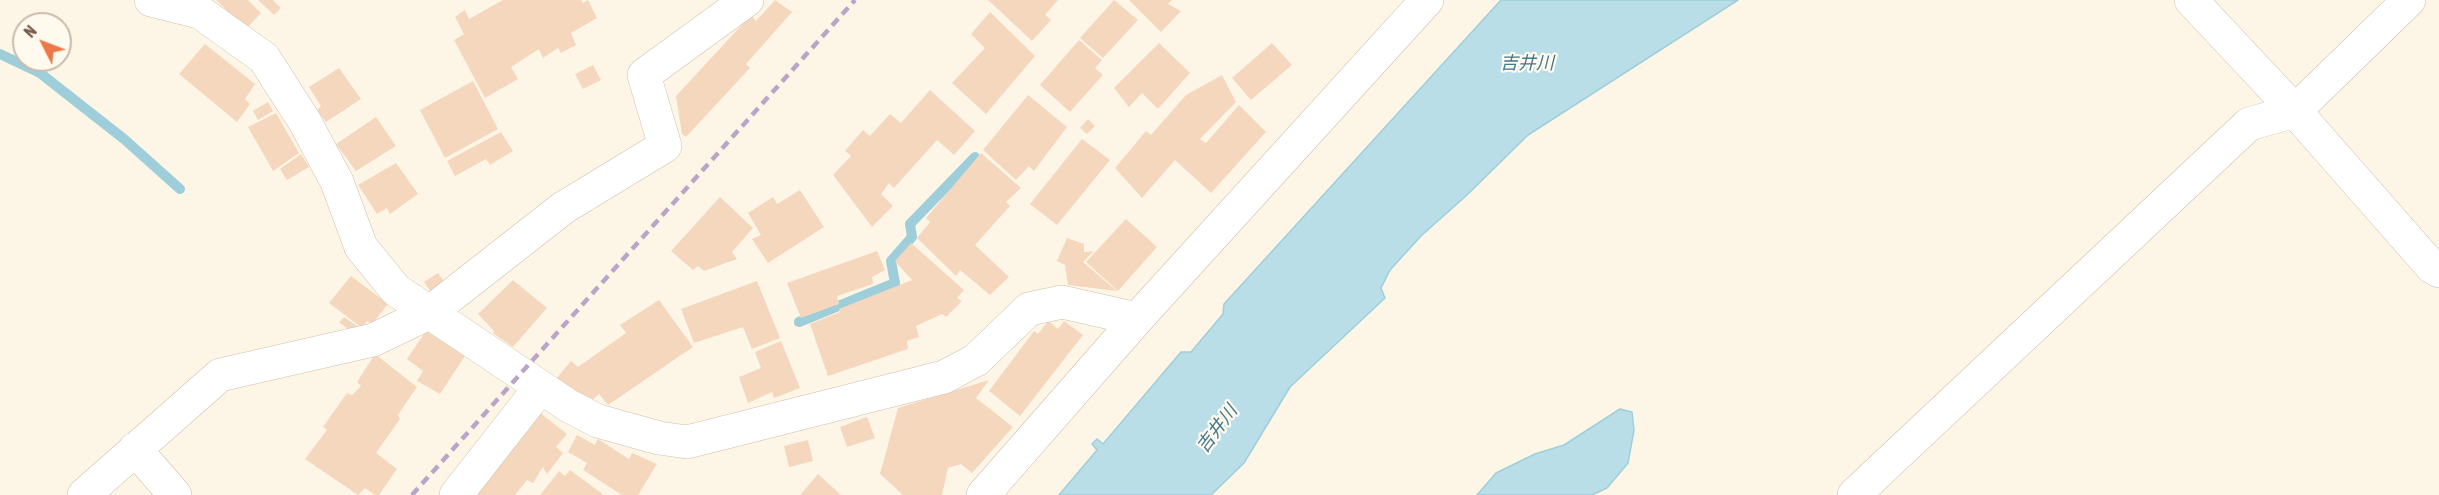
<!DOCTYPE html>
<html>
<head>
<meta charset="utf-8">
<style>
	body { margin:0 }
	#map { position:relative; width:2439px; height:495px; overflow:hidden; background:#fdf6e7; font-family:"Asap Condensed",sans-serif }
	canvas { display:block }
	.north { position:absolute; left:12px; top:12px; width:60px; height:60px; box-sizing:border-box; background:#fff9ee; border:2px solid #c9bbac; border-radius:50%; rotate:312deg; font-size:16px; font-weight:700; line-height:24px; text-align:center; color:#795d49 }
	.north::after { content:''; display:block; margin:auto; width:21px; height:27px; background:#ed7747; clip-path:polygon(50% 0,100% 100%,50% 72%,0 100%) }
</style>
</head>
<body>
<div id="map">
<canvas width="2439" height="495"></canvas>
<div class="north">N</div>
</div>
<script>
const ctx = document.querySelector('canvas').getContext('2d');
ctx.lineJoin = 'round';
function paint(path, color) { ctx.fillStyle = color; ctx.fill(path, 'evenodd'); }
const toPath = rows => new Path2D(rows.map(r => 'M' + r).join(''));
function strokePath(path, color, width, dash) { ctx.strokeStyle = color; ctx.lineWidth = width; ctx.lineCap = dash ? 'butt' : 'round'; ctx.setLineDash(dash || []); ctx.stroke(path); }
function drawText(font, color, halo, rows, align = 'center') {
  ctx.font = font + ' "Asap Condensed","Noto Sans JP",sans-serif'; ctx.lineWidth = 4.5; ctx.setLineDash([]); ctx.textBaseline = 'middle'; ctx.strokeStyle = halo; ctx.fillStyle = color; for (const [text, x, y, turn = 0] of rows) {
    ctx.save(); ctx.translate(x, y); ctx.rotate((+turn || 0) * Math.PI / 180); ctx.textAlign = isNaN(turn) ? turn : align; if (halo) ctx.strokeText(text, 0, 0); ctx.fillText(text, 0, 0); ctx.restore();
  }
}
const water = toPath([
	[1501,0,1738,0,1528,135,1467,195,1421,236,1390,270,1381,288,1385,298,1290,387,1244,463,1211,495,1059,495,1097,450,1092,444,1097,439,1103,444,1181,352,1191,352,1223,314,1224,304,1501,0],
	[1620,409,1632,412,1634,430,1628,463,1607,488,1592,495,1477,495,1496,473,1535,454,1564,445,1620,409]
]);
paint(water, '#badee8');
strokePath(water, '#9fcedb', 1.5);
strokePath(toPath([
	[0,54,40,73,124,139,180,189],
	[799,322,895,283,891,261,912,237,910,224,975,157]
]), '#9fcedb', 10);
paint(toPath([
	[216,0,248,0,261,13,246,29],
	[258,0,273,0,281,8,274,15],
	[503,0,581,0,583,3,588,0,597,18,571,33,576,45,561,53,558,48,543,58,539,49,511,67,518,79,485,98,454,40,464,34,455,17,465,10,469,19],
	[775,0,792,12,746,64,750,68,686,137,682,134,676,96,751,15,756,21],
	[988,0,1058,0,1045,15,1051,20,1032,41],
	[1114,0,1138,20,1103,58,1080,38],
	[1129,0,1172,0,1168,4,1181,11,1161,32],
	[990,12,1035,56,986,114,952,83,985,48,971,34],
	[1079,40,1102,60,1095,68,1103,75,1070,112,1040,85],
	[1159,43,1190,73,1158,109,1142,93,1129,107,1114,88],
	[1272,43,1292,65,1251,100,1232,78],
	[205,44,255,84,245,99,250,104,237,122,179,74],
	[593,65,601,80,583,89,575,74],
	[339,68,361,99,326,122,317,110,321,106,309,87],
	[1222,75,1236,102,1200,139,1206,143,1239,105,1266,132,1211,193,1175,160,1142,198,1115,168,1146,131,1151,135,1186,95],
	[473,81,498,129,445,158,420,110],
	[930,90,975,131,954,155,937,140,894,188,889,183,881,194,893,206,872,227,833,175,851,156,845,151,863,130,870,136,890,114,901,123],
	[1028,95,1067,127,1034,171,1029,166,1016,180,983,150],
	[268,102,273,111,258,120,253,111],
	[276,113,299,153,273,171,248,127],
	[376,117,396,146,356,171,336,144],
	[1088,119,1095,126,1087,134,1080,128],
	[501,132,513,151,490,165,486,159,455,176,447,161],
	[1082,139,1110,160,1057,225,1030,204],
	[981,153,1021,188,1006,202,1010,206,975,245,1009,277,990,295,960,270,956,276,917,238,930,222,926,218],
	[301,154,309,167,287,180,280,169],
	[396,163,418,194,390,214,387,208,377,214,358,185],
	[800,190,824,227,768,263,752,239,761,235,748,213,773,197,777,204],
	[720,197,753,228,732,252,737,259,704,271,698,266,693,270,671,251],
	[1126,219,1157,247,1118,291,1086,262],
	[1067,238,1084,244,1084,252,1094,251,1083,262,1117,291,1068,285,1065,265,1057,261],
	[911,243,964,290,957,298,962,301,946,317,942,314,916,326,919,337,907,341,908,349,828,376,810,324,840,312,839,309,912,280,895,261],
	[877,251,885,270,872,277,873,284,837,296,839,304,801,318,787,283],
	[438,273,447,286,433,295,424,282],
	[351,276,388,304,372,324,367,321,362,328,329,303],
	[513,280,547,308,513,347,493,333,494,331,478,314],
	[757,281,780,338,752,349,743,327,694,343,681,309],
	[659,300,693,347,608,405,599,394,589,403,557,378,571,361,578,367,626,333,620,325],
	[344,317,357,326,353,330,349,330,339,322],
	[1048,321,1058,329,1064,321,1083,335,1020,416,989,391,1034,331,1038,334],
	[426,331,465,356,440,394,417,381,423,371,407,359],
	[781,341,800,388,774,398,772,392,748,403,739,377,761,368,755,352],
	[375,354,417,387,398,415,400,419,376,453,397,469,379,495,375,495,365,488,358,495,305,459,327,430,323,427,347,393,352,395,361,386,357,382],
	[989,380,976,398,1013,427,972,473,961,464,948,468,942,495,903,495,880,474,898,408],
	[539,412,567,434,556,447,563,453,547,474,543,467,533,483,527,480,515,495,474,495],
	[867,417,875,438,847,447,840,427],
	[577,435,595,445,598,439,629,459,632,453,657,464,638,495,622,495,583,470,587,463,568,452],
	[808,440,813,461,789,467,784,446],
	[570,470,604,495,540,495,559,471,565,476],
	[818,474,841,495,800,495]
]), '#f4d7bd');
const minor = toPath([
	[151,0,199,12],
	[183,0,264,58,305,122,337,182,361,247,396,290,569,406,598,421,659,438,687,442,944,377,976,360,1029,309,1062,302,1137,319],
	[2191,0,2295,111,2432,267,2439,271],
	[135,449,175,495],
	[84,495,220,375,373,340,429,313,563,208,665,146,644,75,747,0],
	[456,495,540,388],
	[983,495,1137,319,1427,0],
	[1854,495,2249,124,2295,111,2409,0]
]);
strokePath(minor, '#d0beab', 34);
strokePath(minor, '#fff', 33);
strokePath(toPath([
	[412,495,855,0]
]), '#baa4c8', 4.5, [9, 6]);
drawText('italic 18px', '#417b8d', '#fff9ee', [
	["吉井川",1527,63],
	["吉井川",1217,429,-53]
]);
</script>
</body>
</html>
